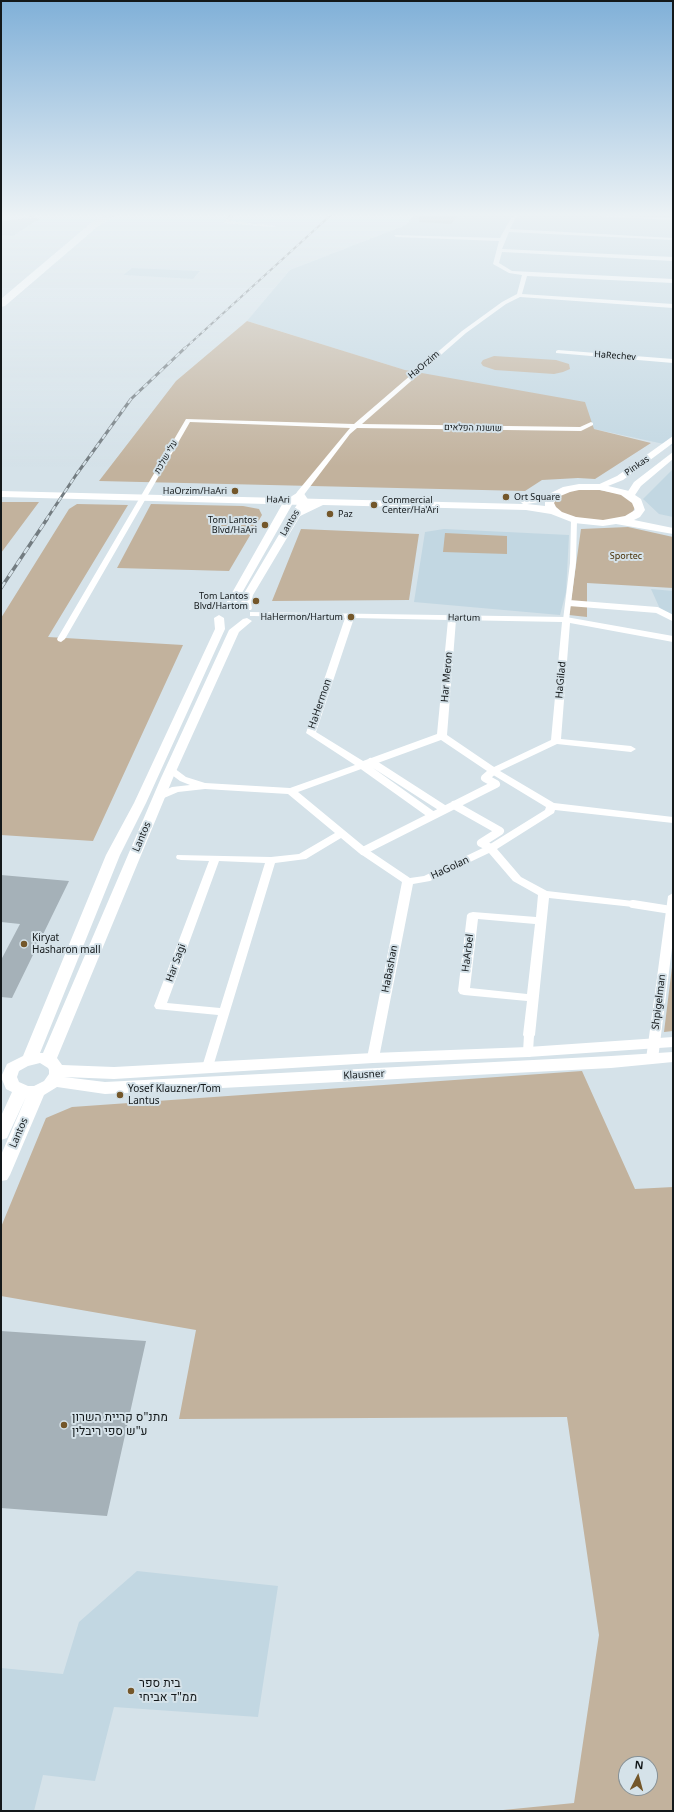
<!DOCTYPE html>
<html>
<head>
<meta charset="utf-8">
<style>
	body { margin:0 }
	#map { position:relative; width:674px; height:1812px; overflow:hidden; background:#d5e2e9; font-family:"Noto Sans",sans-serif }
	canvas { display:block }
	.frame { position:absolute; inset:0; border:2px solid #13181a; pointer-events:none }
	.north { position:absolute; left:618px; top:1756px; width:40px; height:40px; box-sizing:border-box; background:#d5e2e9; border:1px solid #879196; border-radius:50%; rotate:6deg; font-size:11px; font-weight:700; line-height:16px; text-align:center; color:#13181a }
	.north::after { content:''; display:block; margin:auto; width:14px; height:18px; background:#74572a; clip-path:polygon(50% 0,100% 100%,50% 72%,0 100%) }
</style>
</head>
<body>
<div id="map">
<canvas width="674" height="1812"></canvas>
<div class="frame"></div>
<div class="north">N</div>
</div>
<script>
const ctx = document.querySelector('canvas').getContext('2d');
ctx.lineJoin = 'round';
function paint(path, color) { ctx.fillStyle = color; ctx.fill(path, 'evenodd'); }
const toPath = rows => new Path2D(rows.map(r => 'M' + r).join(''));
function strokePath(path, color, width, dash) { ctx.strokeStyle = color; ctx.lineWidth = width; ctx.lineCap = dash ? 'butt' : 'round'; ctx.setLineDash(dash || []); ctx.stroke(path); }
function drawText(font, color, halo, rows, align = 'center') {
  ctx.font = font + ' "Noto Sans",Heebo,sans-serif'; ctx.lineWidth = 4; ctx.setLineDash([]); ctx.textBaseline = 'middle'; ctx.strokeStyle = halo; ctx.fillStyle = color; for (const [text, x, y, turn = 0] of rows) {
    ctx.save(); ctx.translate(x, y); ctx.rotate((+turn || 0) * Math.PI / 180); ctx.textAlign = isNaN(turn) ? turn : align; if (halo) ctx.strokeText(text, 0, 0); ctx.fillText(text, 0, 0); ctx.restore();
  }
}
paint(toPath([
	[416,214,673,214,673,446,594,429,247,321,290,270,406,225],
	[32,218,39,219,13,236,1,235,1,221],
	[132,268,200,271,193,279,123,275],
	[673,469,673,517,659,514,643,499],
	[444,529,569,535,566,592,560,615,414,602,425,532],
	[651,589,673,591,673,616,660,609],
	[137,1571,278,1586,258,1717,114,1707,95,1781,43,1775,34,1811,1,1811,1,1668,63,1674,79,1622]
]), '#c2d7e2');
paint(toPath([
	[247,321,405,370,585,402,594,429,651,443,595,479,578,478,542,480,525,491,99,481,176,381],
	[494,356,556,360,569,364,570,369,563,372,554,374,495,370,483,366,481,363,483,360],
	[577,489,594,489,621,494,632,501,635,507,632,514,624,518,597,522,565,515,556,509,553,501,557,496],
	[1,502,39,502,1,553],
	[77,504,128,505,48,637,183,645,93,841,1,835,1,618,69,509],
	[151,504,243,506,259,509,262,515,229,571,117,568],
	[628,527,673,537,673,588,587,583,587,617,569,615,581,529],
	[301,529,419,534,409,600,272,601],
	[445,533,507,536,507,554,443,552],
	[673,959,673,1031,664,1032],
	[582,1071,635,1189,673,1187,673,1811,493,1811,574,1803,599,1635,567,1417,179,1419,196,1330,1,1296,1,1227,46,1118,72,1107],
	[626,1764,650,1764,650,1788,626,1788]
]), '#c2b29d');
paint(toPath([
	[419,214,459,214,451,224,419,222],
	[1,875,69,881,12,998,1,997,1,960,20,924,1,922],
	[1,1331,146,1341,107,1516,1,1508]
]), '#a5b1b8');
strokePath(toPath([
	[569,603,657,610,673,618],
	[566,620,573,563,574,520]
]), '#fff', 6);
strokePath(toPath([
	[371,762,444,809],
	[362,765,432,815],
	[454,805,500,831,481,843,491,848],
	[363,851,496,784,485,778,493,771],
	[633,904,671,910]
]), '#fff', 8);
strokePath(toPath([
	[528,1052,529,1035]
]), '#fff', 10);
paint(toPath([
	[34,214,40,214,31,217,29,216,34,214],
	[231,214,235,214,229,221,276,226,274,227,223,223,231,214],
	[515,214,520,214,515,219,510,229,673,238,673,240,509,232,502,249,673,257,673,261,502,252,499,263,512,271,673,279,673,283,527,276,522,294,673,304,673,308,520,297,506,304,466,333,362,424,580,427,591,422,593,423,593,425,581,431,357,428,350,434,303,496,300,496,296,494,297,492,350,428,190,422,65,639,61,642,58,641,57,639,186,419,354,424,462,331,502,302,517,294,522,275,509,273,493,264,499,241,396,237,394,235,500,238,511,218,515,214],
	[569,214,673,218,673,220,571,215,569,214],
	[558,350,673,359,673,363,556,353,556,351,558,350],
	[250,612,566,617,673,636,673,642,570,623,561,739,631,746,636,749,631,752,557,744,500,771,554,803,673,817,673,823,555,810,554,813,497,849,521,877,547,891,633,901,638,904,633,907,549,898,535,1035,533,1038,529,1039,525,1038,523,1035,527,1001,464,995,460,994,458,991,467,915,469,913,473,912,536,917,538,895,513,881,489,853,430,881,413,884,379,1058,377,1061,369,1061,367,1058,402,882,359,853,341,838,306,859,275,863,212,1070,208,1071,204,1070,202,1067,218,1015,156,1009,154,1006,209,861,181,860,177,859,176,857,177,855,271,857,299,854,335,833,288,794,205,789,178,792,164,798,156,798,155,796,156,794,172,787,190,785,180,781,168,772,166,770,168,768,174,768,186,777,205,783,290,788,355,765,306,733,345,618,253,616,250,616,250,612],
	[354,618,448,620,437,734,363,761,316,732,354,618],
	[456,620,562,622,551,740,494,767,447,735,456,620],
	[441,740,490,773,546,807,545,810,487,846,424,876,410,878,367,849,298,792,441,740],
	[219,861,265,863,220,1008,167,1003,219,861],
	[478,919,535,924,527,994,470,988,478,919],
	[673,893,673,940,658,1059,656,1062,652,1063,648,1062,646,1059,668,896,673,893]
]), '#fff');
paint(toPath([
	[673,436,673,443,623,480,598,490,593,487,617,476,673,436],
	[673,452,673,459,641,486,633,498,627,498,625,496,634,482,673,452],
	[300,491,303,492,309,501,253,595,251,603,252,608,251,610,243,610,241,603,243,595,299,501,298,499,293,503,234,607,233,609,225,609,224,607,284,501,300,491],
	[219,615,224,618,225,629,146,803,120,855,40,1053,43,1053,161,778,229,630,243,619,247,618,252,621,239,632,173,778,57,1058,62,1065,114,1067,373,1053,528,1047,673,1037,673,1047,528,1057,373,1063,114,1079,64,1077,105,1082,611,1056,673,1052,673,1062,611,1068,105,1094,57,1087,44,1095,10,1175,7,1180,1,1181,1,1155,26,1097,7,1138,1,1140,1,1116,12,1092,6,1089,1,1077,7,1064,23,1056,106,855,134,803,215,629,214,618,219,615],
	[40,1063,48,1068,49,1070,49,1074,44,1081,34,1086,28,1086,19,1082,17,1077,19,1071,28,1066,40,1063]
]), '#fff');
paint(toPath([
	[579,484,600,484,629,491,641,499,645,510,640,517,634,520,673,528,673,534,616,524,603,526,574,523,551,514,526,510,323,505,296,518,291,515,304,505,1,497,1,491,523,504,520,501,521,499,549,494,563,487,579,484],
	[579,490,600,490,621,495,632,503,635,510,625,516,603,520,576,517,562,512,556,507,554,503,558,497,570,492,579,490],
	[545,501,545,506,527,504,545,501]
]), '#fff');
paint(toPath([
	[107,214,117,214,97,227,5,306,1,307,1,299,91,223,107,214]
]), '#fff');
const railFar2 = toPath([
	[184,349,332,214]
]);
const railFar1 = toPath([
	[46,520,76,475,131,399,185,348]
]);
const rail = toPath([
	[1,588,47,519]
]);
strokePath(railFar2, '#737c81', 2);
strokePath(railFar1, '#737c81', 3);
strokePath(rail, '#737c81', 3.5);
strokePath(railFar2, '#d5e2e9', 1.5, [4]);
strokePath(railFar1, '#d5e2e9', 2, [5.5]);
strokePath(rail, '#d5e2e9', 2.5, [7]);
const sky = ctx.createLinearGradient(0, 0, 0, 467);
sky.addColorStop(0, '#80b0d8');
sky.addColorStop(0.46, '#ecf2f5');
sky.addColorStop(1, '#ecf2f500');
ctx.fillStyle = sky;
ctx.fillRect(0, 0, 674, 467);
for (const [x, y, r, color] of [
	[235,491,4,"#74572a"],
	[506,497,4,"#74572a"],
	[374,505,4,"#74572a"],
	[330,514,4,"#74572a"],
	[265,525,4,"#74572a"],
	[256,601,4,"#74572a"],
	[351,617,4,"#74572a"],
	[24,944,4,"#74572a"],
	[120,1095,4,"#74572a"],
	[64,1425,4,"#74572a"],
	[131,1691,4,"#74572a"]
]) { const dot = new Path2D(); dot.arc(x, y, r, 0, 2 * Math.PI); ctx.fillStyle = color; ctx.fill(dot); strokePath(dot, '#d5e2e9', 1.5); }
drawText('9px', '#13181a', '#d5e2e9', [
	["HaRechev",615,356,4],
	["HaOrzim",424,365,-40],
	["שושנת הפלאים",473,428,1],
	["עלי שלכת",166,457,-60],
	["Pinkas",637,466,-35],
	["HaAri",278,500,1],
	["Lantos",290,523,-59],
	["Hartum",464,618,1]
]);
drawText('9px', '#13181a', '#d5e2e9', [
	["HaOrzim/HaAri",227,491],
	["Ort Square",514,497,"left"],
	["Commercial",382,500,"left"],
	["Center/Ha'Ari",382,510,"left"],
	["Paz",338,514,"left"],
	["Tom Lantos",257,520],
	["Blvd/HaAri",257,530],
	["Tom Lantos",248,596],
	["Blvd/Hartom",248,606],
	["HaHermon/Hartum",343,617]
], 'right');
drawText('9px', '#472e02', '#d5e2e9', [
	["Sportec",626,556]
]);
drawText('10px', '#13181a', '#d5e2e9', [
	["Har Meron",447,677,-85],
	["HaGilad",561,680,-85],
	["HaHermon",320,704,-71],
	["Lantos",142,837,-67],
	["HaGolan",450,868,-25],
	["HaArbel",468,953,-83],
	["Har Sagi",176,963,-70],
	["HaBashan",390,969,-79],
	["Shpigelman",659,1002,-83],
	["Klausner",364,1075,-3],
	["Lantos",19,1133,-67]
]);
drawText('10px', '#13181a', '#d5e2e9', [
	["Kiryat",32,938],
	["Hasharon mall",32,950],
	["Yosef Klauzner/Tom",128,1089],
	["Lantus",128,1101]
], 'left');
drawText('12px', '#13181a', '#d5e2e9', [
	["מתנ\"ס קריית השרון",72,1418],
	["ע\"ש ספי ריבלין",72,1432],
	["בית ספר",139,1684],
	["ממ\"ד אביחי",139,1698]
], 'left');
</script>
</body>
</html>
